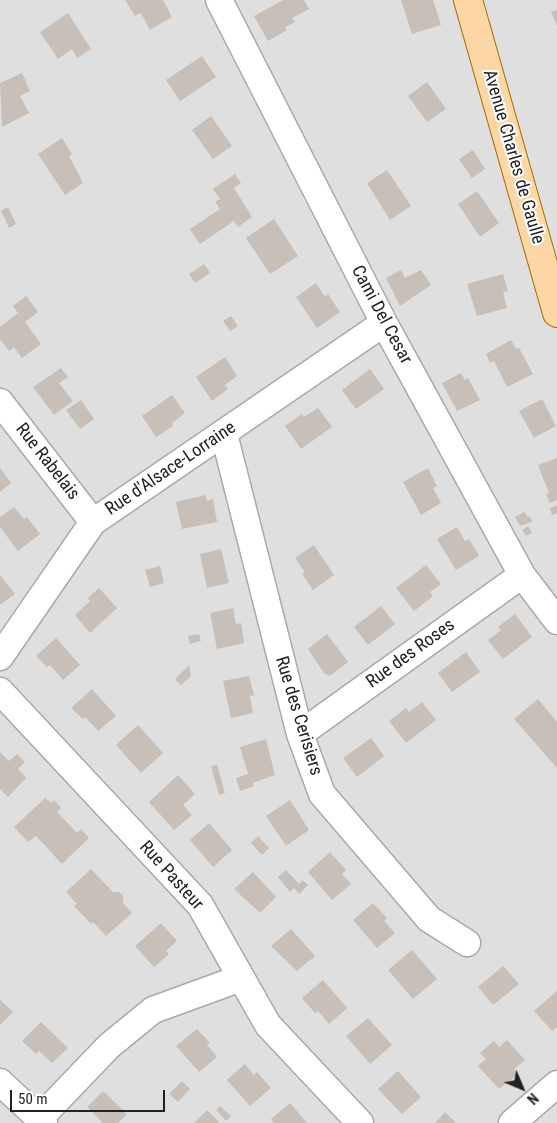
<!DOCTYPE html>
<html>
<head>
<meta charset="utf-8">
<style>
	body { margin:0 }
	#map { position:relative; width:557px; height:1123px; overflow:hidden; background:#f2efe9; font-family:"Roboto Condensed",sans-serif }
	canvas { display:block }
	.north { position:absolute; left:497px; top:1063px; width:50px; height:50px; -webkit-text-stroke:4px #fff; paint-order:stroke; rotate:135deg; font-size:14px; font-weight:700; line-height:20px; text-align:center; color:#222 }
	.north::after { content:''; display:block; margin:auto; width:18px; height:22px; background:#222; clip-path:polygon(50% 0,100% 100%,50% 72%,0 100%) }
	.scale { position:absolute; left:10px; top:1090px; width:155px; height:22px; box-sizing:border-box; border:2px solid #222; border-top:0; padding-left:6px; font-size:15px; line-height:18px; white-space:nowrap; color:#222; -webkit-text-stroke:4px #fff; paint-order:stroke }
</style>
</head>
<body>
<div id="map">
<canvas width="557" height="1123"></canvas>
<div class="north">N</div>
<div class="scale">50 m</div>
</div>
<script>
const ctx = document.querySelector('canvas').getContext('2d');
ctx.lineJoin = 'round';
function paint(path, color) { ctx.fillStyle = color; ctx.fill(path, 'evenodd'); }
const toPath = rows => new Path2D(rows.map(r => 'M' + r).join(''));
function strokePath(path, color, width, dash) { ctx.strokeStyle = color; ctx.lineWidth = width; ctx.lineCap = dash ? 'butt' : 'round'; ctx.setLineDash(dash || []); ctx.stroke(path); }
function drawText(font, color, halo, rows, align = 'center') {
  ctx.font = font + ' "Roboto Condensed",sans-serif'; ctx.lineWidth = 4; ctx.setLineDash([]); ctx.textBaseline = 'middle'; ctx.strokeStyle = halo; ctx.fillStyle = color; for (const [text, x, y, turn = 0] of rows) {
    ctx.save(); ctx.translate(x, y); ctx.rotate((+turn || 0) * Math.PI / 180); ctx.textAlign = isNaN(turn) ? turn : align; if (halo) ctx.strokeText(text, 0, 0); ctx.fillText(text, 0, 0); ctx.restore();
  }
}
paint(toPath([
	[0,0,557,0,557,1123,0,1123]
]), '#e0dfdf');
paint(toPath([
	[125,0,163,0,172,17,150,30,141,13,135,16],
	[283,0,304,0,309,9,292,18,295,22,285,27,287,30,268,41,254,16],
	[401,0,433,0,441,25,412,34],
	[557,10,557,26,551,12],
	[68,13,91,49,77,58,72,49,58,59,40,32],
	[202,56,216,77,180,101,166,80],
	[22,73,30,91,20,96,29,113,2,127,0,83],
	[427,82,446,109,427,122,408,96],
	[211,116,232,146,213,159,192,130],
	[62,138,72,154,69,156,83,183,65,195,38,154],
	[473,150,485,169,472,178,459,159],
	[387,170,411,206,390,220,367,183],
	[235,174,241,183,234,188,252,217,238,227,234,221,200,244,190,229,220,209,215,202,220,199,213,189],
	[477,191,499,223,480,237,458,204],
	[8,207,16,224,9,228,1,211],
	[274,219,298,256,270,274,246,238],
	[204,264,210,273,195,283,189,274],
	[401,270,405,278,421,270,431,285,400,306,386,278],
	[503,274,508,291,503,292,507,308,477,316,467,284],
	[316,283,325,297,328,294,340,312,317,328,296,297],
	[26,296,38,312,25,322,41,344,22,358,14,347,9,351,0,339,0,327,18,313,13,306],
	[231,316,238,326,230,331,223,321],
	[511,340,516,349,519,348,533,374,507,387,494,361,490,363,486,354],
	[225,357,237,376,225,385,228,389,212,401,196,377],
	[61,368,68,377,59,383,73,401,54,415,33,387],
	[370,369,384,389,356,409,342,390],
	[461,373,465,380,468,378,480,400,457,411,442,383],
	[172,395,185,413,172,423,173,426,156,437,142,416],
	[542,399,556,426,534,438,519,411],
	[81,400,94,419,80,429,66,410],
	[318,408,332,427,301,449,285,426,302,414,304,417],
	[557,458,557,500,550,503,546,495,549,493,538,465],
	[0,468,11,483,0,492],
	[428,468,437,486,433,488,441,503,421,515,403,482],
	[206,495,207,501,213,499,217,522,182,529,176,502],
	[557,505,557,513,552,515,550,508],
	[14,507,24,519,27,517,40,534,18,551,0,527,0,517],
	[524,512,528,517,530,516,532,522,520,526,515,517],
	[528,526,532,533,526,536,522,530],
	[457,527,465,541,469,539,479,556,456,570,437,539],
	[314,545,334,575,313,590,302,574,305,572,295,558],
	[221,549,229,583,207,588,200,554],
	[426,565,441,584,430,592,433,596,414,611,396,588],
	[160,566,164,583,150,587,145,570],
	[0,575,15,594,0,605],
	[99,588,117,608,90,633,75,615,90,601,88,598],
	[381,606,395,624,368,645,354,627],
	[233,608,236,624,241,623,244,643,217,649,210,613],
	[515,614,532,637,503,659,488,640,501,630,498,627],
	[199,634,201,641,190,644,188,636],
	[327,634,348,662,330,676,324,673,308,649],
	[56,638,80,665,63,680,50,665,47,667,36,656],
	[466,652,480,672,452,692,438,673],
	[189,665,191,676,181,685,175,679],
	[249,676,254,695,250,696,253,713,231,718,223,681],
	[92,689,116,716,98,731,85,717,83,719,71,708],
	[538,699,557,722,557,768,514,719],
	[422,702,436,720,406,743,389,721,406,708,409,712],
	[138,725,163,753,141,773,116,745],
	[371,738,384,756,357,777,343,758],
	[266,739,275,775,253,783,254,786,240,791,236,778,248,774,240,747],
	[0,752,9,761,17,754,25,762,18,769,26,778,8,797,0,789],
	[217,765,225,793,219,795,211,766],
	[178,775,195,794,183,805,192,815,174,830,149,802],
	[45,798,52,803,54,800,61,808,57,812,77,833,81,829,89,838,62,864,36,836,28,842,14,827],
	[290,800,309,830,286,846,266,816],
	[209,823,232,850,213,867,190,840],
	[258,836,269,848,262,855,251,843],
	[330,852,346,870,342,874,351,884,332,900,308,872],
	[91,869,113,892,119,892,123,896,123,903,132,913,106,936,93,922,91,924,74,906,77,904,66,892],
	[286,870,299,884,303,880,308,885,299,894,294,888,290,892,278,877],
	[253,872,276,897,260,913,234,889],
	[373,903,387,918,384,921,395,933,377,948,353,920],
	[161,923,177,941,166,951,169,954,154,967,135,946],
	[291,929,315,956,297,971,271,946],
	[412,950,437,979,413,999,388,970],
	[503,966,519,984,493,1005,478,987],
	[323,980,347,1008,329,1024,318,1011,315,1013,302,998],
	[557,991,557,1027,552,1031,534,1011],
	[0,1000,13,1012,0,1025],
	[368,1018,392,1045,370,1064,346,1036],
	[41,1022,68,1048,52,1063,39,1051,36,1054,22,1041],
	[197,1029,210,1043,207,1045,217,1057,199,1072,176,1046],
	[507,1040,525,1060,514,1069,518,1074,499,1089,478,1066,486,1059,480,1053,494,1041,499,1047],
	[245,1064,254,1075,257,1072,271,1088,250,1106,227,1080],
	[398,1071,421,1097,402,1114,378,1089],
	[182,1081,190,1089,178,1102,169,1094],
	[103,1091,127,1114,118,1123,103,1123,87,1107],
	[290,1103,307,1123,274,1123,271,1119],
	[220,1106,231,1116,226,1121,216,1110],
	[207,1110,220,1123,194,1123],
	[445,1112,456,1123,435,1123]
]), '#c7bfb8');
const minor = toPath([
	[219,0,384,323,522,575,557,621],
	[0,402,93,522],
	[224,434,300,734,322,794,429,919,467,943],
	[0,657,93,522,384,323],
	[0,691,200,905,268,1025,360,1123],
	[300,734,522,575],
	[0,1082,44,1123],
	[40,1118,109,1046,153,1010,241,978],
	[512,1123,557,1084]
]);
const major = toPath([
	[468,0,557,313]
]);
strokePath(minor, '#a9a9a9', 29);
strokePath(major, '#a06b00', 30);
strokePath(minor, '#fff', 26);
strokePath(major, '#fcd6a4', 28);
drawText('18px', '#222', '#fff', [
	["Avenue Charles de Gaulle",513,157,74],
	["Cami Del Cesar",381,315,62],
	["Rue Rabelais",47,462,52],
	["Rue d'Alsace-Lorraine",171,469,-34],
	["Rue des Roses",411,654,-36],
	["Rue des Cerisiers",298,716,73],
	["Rue Pasteur",171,876,48]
]);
</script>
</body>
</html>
